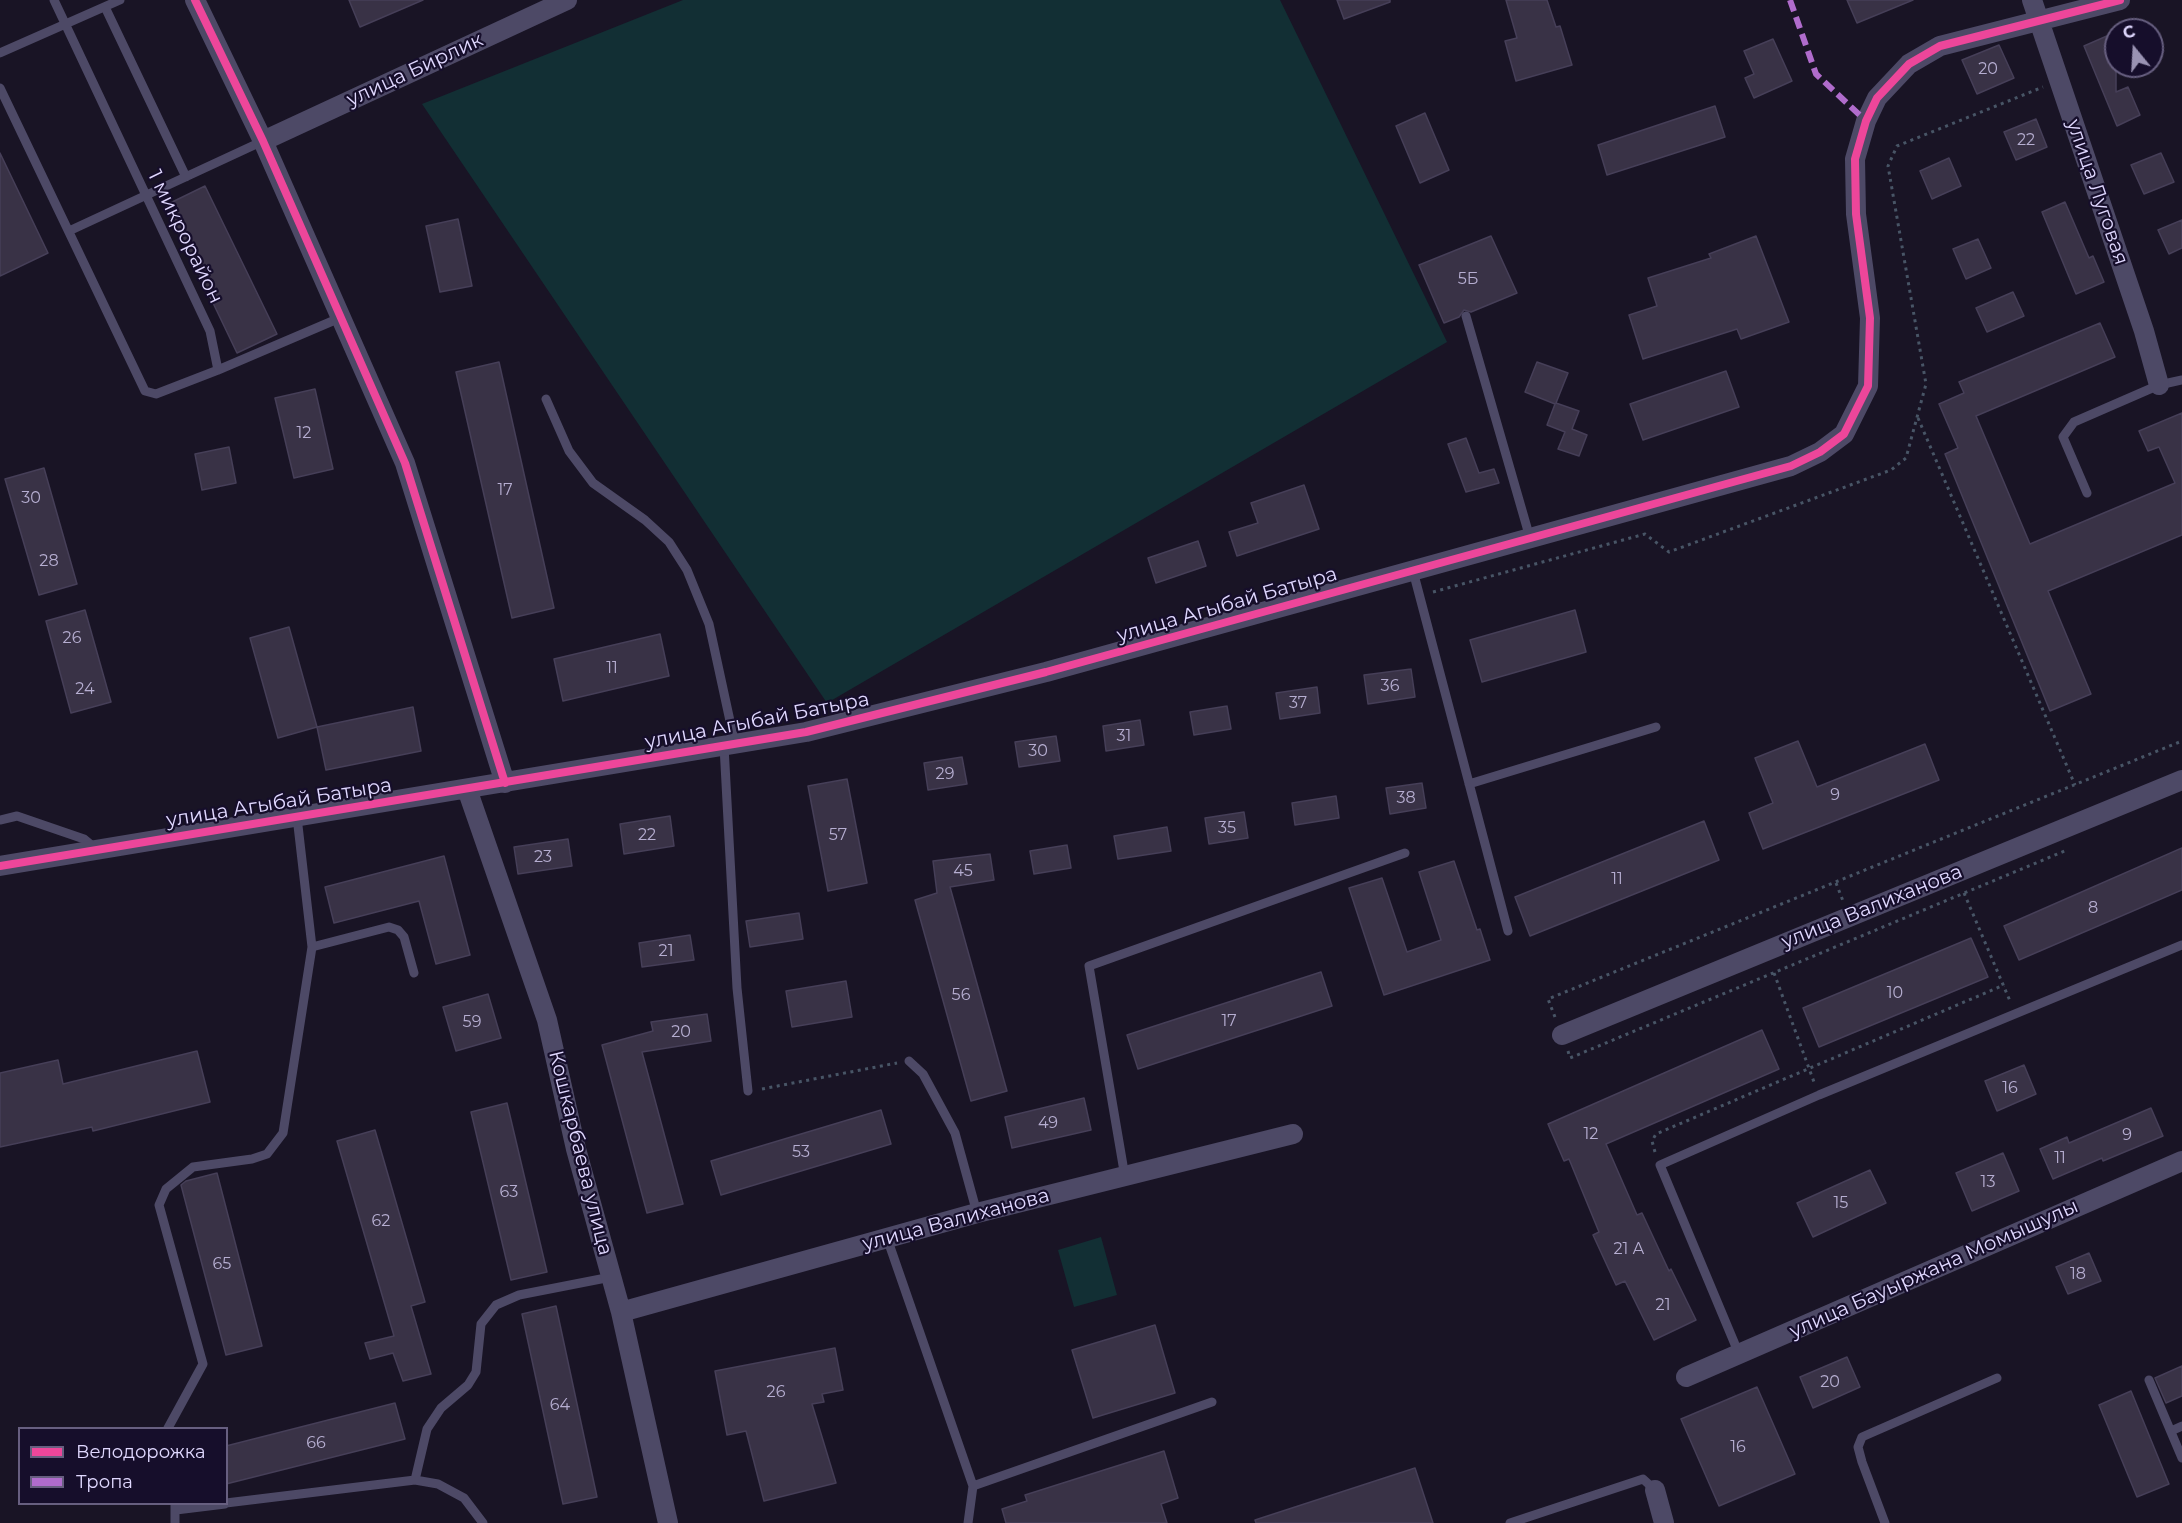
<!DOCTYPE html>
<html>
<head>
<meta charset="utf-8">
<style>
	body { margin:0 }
	#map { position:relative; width:2182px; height:1523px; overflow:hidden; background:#191425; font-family:Montserrat,sans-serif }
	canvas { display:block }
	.legend { position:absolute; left:18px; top:1427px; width:210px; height:78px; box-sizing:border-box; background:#160e2b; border:2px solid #675f80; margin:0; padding:8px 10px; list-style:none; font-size:18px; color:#e0d8ff }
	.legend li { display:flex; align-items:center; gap:12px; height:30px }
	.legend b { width:30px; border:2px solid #675f80 }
	.north { position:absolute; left:2104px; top:18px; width:60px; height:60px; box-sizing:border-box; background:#160e2b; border:2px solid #675f80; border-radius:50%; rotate:342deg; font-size:16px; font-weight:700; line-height:24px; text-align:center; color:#e0d8ff }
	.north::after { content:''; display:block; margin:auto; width:21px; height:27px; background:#9a93b3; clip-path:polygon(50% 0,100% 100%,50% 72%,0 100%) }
</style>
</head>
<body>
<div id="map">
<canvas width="2182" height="1523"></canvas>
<ul class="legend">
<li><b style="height:8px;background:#ed469a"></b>Велодорожка</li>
<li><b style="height:8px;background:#b06ccc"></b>Тропа</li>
</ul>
<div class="north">С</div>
</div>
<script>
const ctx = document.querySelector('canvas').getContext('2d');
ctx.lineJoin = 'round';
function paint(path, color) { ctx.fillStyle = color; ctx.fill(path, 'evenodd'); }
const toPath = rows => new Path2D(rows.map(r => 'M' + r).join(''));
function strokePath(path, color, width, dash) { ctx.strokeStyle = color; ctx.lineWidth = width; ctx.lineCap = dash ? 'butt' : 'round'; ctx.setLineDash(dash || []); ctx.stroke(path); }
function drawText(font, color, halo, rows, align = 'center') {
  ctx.font = font + ' Montserrat,sans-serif'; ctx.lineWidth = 4.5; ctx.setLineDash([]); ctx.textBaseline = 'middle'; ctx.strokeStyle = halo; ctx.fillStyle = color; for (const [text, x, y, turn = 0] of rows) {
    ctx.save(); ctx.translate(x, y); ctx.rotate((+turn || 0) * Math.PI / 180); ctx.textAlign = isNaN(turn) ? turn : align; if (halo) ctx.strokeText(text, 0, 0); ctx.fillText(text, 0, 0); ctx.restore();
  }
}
paint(toPath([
	[683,0,1280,0,1447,342,827,703,422,104],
	[1101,1237,1117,1295,1074,1307,1058,1250]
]), '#122f34');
const building = toPath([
	[349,0,423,0,360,27,349,0],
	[1337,0,1390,0,1390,2,1344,19,1337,0],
	[1506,0,1547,0,1556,27,1560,26,1572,65,1516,81,1505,41,1517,38,1506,0],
	[1847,0,1913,0,1857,23,1847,0],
	[2116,32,2116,92,2128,87,2140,115,2117,126,2084,46,2116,32],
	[1773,39,1792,81,1754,98,1745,78,1754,74,1744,51,1773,39],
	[1999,45,2014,78,1977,94,1962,60,1999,45],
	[1715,106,1725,137,1607,175,1598,145,1715,106],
	[1425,113,1449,170,1420,183,1396,126,1425,113],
	[2036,119,2047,147,2016,160,2004,132,2036,119],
	[0,153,48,253,0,276,0,153],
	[2161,153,2174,182,2144,194,2131,165,2161,153],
	[1949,158,1961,186,1932,199,1920,171,1949,158],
	[205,186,277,334,237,353,166,205,205,186],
	[2065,202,2089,258,2093,256,2104,282,2076,294,2042,212,2065,202],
	[458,219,472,286,440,292,426,226,458,219],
	[2182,220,2182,248,2169,254,2158,230,2182,220],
	[1491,236,1517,293,1471,312,1464,310,1459,317,1444,323,1419,265,1491,236],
	[1756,236,1789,322,1741,339,1737,329,1643,359,1629,315,1657,306,1648,278,1711,258,1709,254,1756,236],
	[1978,239,1991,268,1966,279,1953,249,1978,239],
	[2013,292,2024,316,1987,332,1976,308,2013,292],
	[2100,323,2115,357,1976,416,2030,544,2175,483,2159,447,2148,451,2139,431,2182,413,2182,535,2048,591,2091,694,2050,711,1945,454,1958,448,1939,404,1964,393,1959,382,2100,323],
	[499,362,554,608,512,618,456,372,499,362],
	[1537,362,1568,373,1556,403,1579,411,1572,429,1587,435,1579,456,1558,449,1565,432,1547,425,1555,404,1525,392,1537,362],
	[1726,371,1739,407,1643,440,1630,404,1726,371],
	[315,389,333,469,294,478,275,398,315,389],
	[1466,438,1479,473,1494,469,1499,483,1466,492,1448,444,1466,438],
	[229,447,236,483,202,490,195,454,229,447],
	[44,468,77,584,39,595,5,479,44,468],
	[1304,485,1319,529,1237,556,1229,532,1258,523,1251,503,1304,485],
	[1198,541,1206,566,1156,583,1148,558,1198,541],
	[85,610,111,702,71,713,46,621,85,610],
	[1575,610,1586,652,1482,682,1470,640,1575,610],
	[289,627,317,727,278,738,250,638,289,627],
	[660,634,669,676,563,701,554,659,660,634],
	[1411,669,1415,697,1368,704,1364,675,1411,669],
	[1317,687,1320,713,1280,719,1276,693,1317,687],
	[1227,706,1231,729,1194,735,1190,712,1227,706],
	[413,707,421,751,326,770,317,727,413,707],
	[1140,720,1144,745,1106,751,1103,726,1140,720],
	[1056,736,1060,761,1019,767,1015,742,1056,736],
	[1798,741,1817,787,1925,744,1939,780,1763,849,1749,813,1773,803,1755,758,1798,741],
	[962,757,967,784,928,790,924,763,962,757],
	[847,779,867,883,828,891,808,786,847,779],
	[1422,783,1426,808,1390,814,1386,788,1422,783],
	[1336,796,1339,818,1295,825,1292,803,1336,796],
	[1244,812,1248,838,1209,844,1205,818,1244,812],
	[670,816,674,846,624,854,620,824,670,816],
	[1704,821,1719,860,1530,936,1515,897,1704,821],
	[1167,827,1171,851,1118,859,1114,836,1167,827],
	[568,839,572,866,518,874,514,847,568,839],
	[1067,845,1071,868,1034,874,1030,851,1067,845],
	[2182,848,2182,890,2019,960,2004,926,2182,848],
	[990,854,994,880,950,887,1007,1091,971,1101,915,900,937,893,933,861,990,854],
	[444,856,470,955,436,964,419,901,334,923,325,887,444,856],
	[1454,861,1477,930,1480,929,1490,960,1384,995,1349,888,1382,878,1407,952,1441,940,1419,872,1454,861],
	[799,913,803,939,750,947,746,921,799,913],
	[690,935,694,960,642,967,639,943,690,935],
	[1971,938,1988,977,1819,1047,1803,1008,1971,938],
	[1321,972,1332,1006,1138,1069,1127,1035,1321,972],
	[846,981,852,1017,792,1027,786,991,846,981],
	[488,994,501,1038,456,1051,443,1007,488,994],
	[707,1014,711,1041,642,1052,683,1204,647,1213,602,1045,653,1031,651,1022,707,1014],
	[1762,1030,1779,1069,1606,1144,1637,1215,1642,1213,1669,1271,1671,1269,1696,1320,1654,1340,1625,1281,1616,1285,1593,1235,1599,1232,1569,1159,1564,1161,1548,1124,1762,1030],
	[197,1051,210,1102,93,1131,92,1127,0,1147,0,1073,58,1060,63,1084,197,1051],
	[2024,1065,2036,1094,1997,1111,1985,1081,2024,1065],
	[1084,1098,1091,1130,1012,1148,1005,1117,1084,1098],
	[507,1103,547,1272,511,1280,471,1112,507,1103],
	[2151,1108,2163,1136,2103,1161,2102,1158,2053,1179,2040,1149,2067,1137,2069,1143,2151,1108],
	[881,1110,891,1144,721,1195,711,1161,881,1110],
	[375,1130,425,1302,411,1306,431,1374,403,1381,393,1353,370,1359,365,1343,394,1336,337,1141,375,1130],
	[2003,1153,2019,1191,1972,1211,1956,1173,2003,1153],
	[1870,1170,1886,1203,1813,1237,1797,1203,1870,1170],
	[217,1173,262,1346,226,1355,181,1185,186,1181,217,1173],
	[2089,1253,2101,1281,2068,1294,2056,1267,2089,1253],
	[556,1306,597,1497,563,1504,522,1314,556,1306],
	[1155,1325,1175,1393,1093,1418,1072,1350,1155,1325],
	[835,1348,843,1390,822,1394,824,1402,812,1404,836,1483,764,1501,746,1431,727,1435,715,1371,835,1348],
	[1847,1357,1860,1387,1813,1408,1800,1377,1847,1357],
	[2182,1366,2182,1396,2166,1403,2155,1378,2182,1366],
	[1757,1387,1795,1474,1719,1506,1681,1419,1757,1387],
	[2131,1391,2169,1484,2137,1497,2099,1405,2131,1391],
	[395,1403,405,1439,226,1484,226,1446,395,1403],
	[1164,1451,1178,1498,1161,1504,1167,1523,1006,1523,1002,1509,1027,1501,1025,1495,1164,1451],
	[1415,1468,1433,1523,1256,1523,1255,1520,1415,1468]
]);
paint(building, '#393246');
strokePath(building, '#463f58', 1.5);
strokePath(toPath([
	[1918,418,2075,785],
	[1433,592,1645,534,1669,552,1891,470,1906,458,1926,384,1888,166,1897,146,2043,87],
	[1836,883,1843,901],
	[1964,893,2010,1001],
	[1774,973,1814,1082],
	[1555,1017,1548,999,2182,741],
	[1568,1051,1570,1058,2067,850],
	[762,1089,897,1063],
	[1655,1152,1652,1141,1656,1134,2004,985]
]), '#485566', 3, [3, 4.5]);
strokePath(toPath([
	[54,0,210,331,218,370,342,317],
	[105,7,186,177],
	[0,53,120,0],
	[0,88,145,391,156,394,218,370],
	[69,231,263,141],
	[1466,316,1530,538],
	[546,399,569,451,593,483,645,520,669,542,687,570,709,624,735,744],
	[2087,493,2063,437,2074,422,2159,385,2182,380],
	[1413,571,1508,931],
	[724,746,737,988,748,1091],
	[1469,784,1656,727],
	[0,820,17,816,84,839,96,849],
	[312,947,389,927,398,930,404,937,414,973],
	[909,1061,923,1074,955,1133,977,1213],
	[1125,1177,1089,966,1405,853],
	[887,1238,973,1486,1212,1402],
	[1739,1354,1660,1165,1819,1095,2182,945],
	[2149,1380,2182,1458],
	[168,1428,203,1364,159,1205,166,1189,193,1167,252,1159,267,1154,283,1133,312,947,297,817],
	[2171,1431,2182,1426],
	[415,1480,427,1429,441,1408,468,1385,476,1372,481,1324,496,1305,519,1295,611,1277],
	[226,1503,415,1480,438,1484,464,1498,483,1523],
	[175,1504,175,1523],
	[176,1510,225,1504],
	[968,1523,973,1486],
	[1510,1523,1643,1479,1655,1490],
	[1885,1523,1862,1462,1858,1447,1862,1437,1997,1378]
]), '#4d4966', 9);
strokePath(toPath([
	[195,0,263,141,405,463,505,783],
	[2032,0,2144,331,2159,385],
	[263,141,567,0],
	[467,789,547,1020,576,1149,621,1312,668,1523],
	[0,866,806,732,1046,672,1791,466,1820,452,1844,434,1868,386,1870,318,1856,214,1855,159,1866,121,1877,98,1909,64,1940,46,2120,0],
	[1562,1035,2182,780],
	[621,1312,977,1213,1293,1134],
	[1686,1377,2182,1161],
	[1655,1490,1664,1523]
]), '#4d4966', 20);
strokePath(toPath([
	[1790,0,1816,74,1866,121]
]), '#b06ccc', 6, [12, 6]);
strokePath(toPath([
	[195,0,263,141,405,463,505,783],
	[0,866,806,732,1046,672,1791,466,1820,452,1844,434,1868,386,1870,318,1856,214,1855,159,1866,121,1877,98,1909,64,1940,46,2120,0]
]), '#ed469a', 8);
drawText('16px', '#b6aed1', null, [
	["20",1988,69],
	["22",2026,140],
	["5Б",1468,279],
	["12",304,433],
	["17",505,490],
	["30",31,498],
	["28",49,561],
	["26",72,638],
	["11",612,668],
	["36",1390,686],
	["24",85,689],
	["37",1298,703],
	["31",1124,736],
	["30",1038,751],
	["29",945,774],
	["9",1835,795],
	["38",1406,798],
	["35",1227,828],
	["22",647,835],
	["57",838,835],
	["23",543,857],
	["45",963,871],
	["11",1617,879],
	["8",2093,908],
	["21",666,951],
	["10",1895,993],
	["56",961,995],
	["17",1229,1021],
	["59",472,1022],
	["20",681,1032],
	["16",2010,1088],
	["49",1048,1123],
	["12",1591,1134],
	["9",2127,1135],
	["53",801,1152],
	["11",2060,1158],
	["13",1988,1182],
	["63",509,1192],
	["15",1841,1203],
	["62",381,1221],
	["21 А",1629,1249],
	["65",222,1264],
	["18",2078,1274],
	["21",1663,1305],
	["20",1830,1382],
	["26",776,1392],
	["64",560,1405],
	["66",316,1443],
	["16",1738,1447]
]);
drawText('20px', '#e0d8ff', '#160e2b', [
	["улица Бирлик",415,70,-25],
	["улица Луговая",2097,192,71],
	["1 микрорайон",185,237,64],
	["улица Агыбай Батыра",1227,605,-16],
	["улица Агыбай Батыра",757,721,-11],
	["улица Агыбай Батыра",279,803,-9],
	["улица Валиханова",1872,907,-22],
	["Кошкарбаева улица",580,1153,76],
	["улица Валиханова",956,1220,-15],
	["улица Бауыржана Момышулы",1934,1269,-24]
]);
</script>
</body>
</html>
